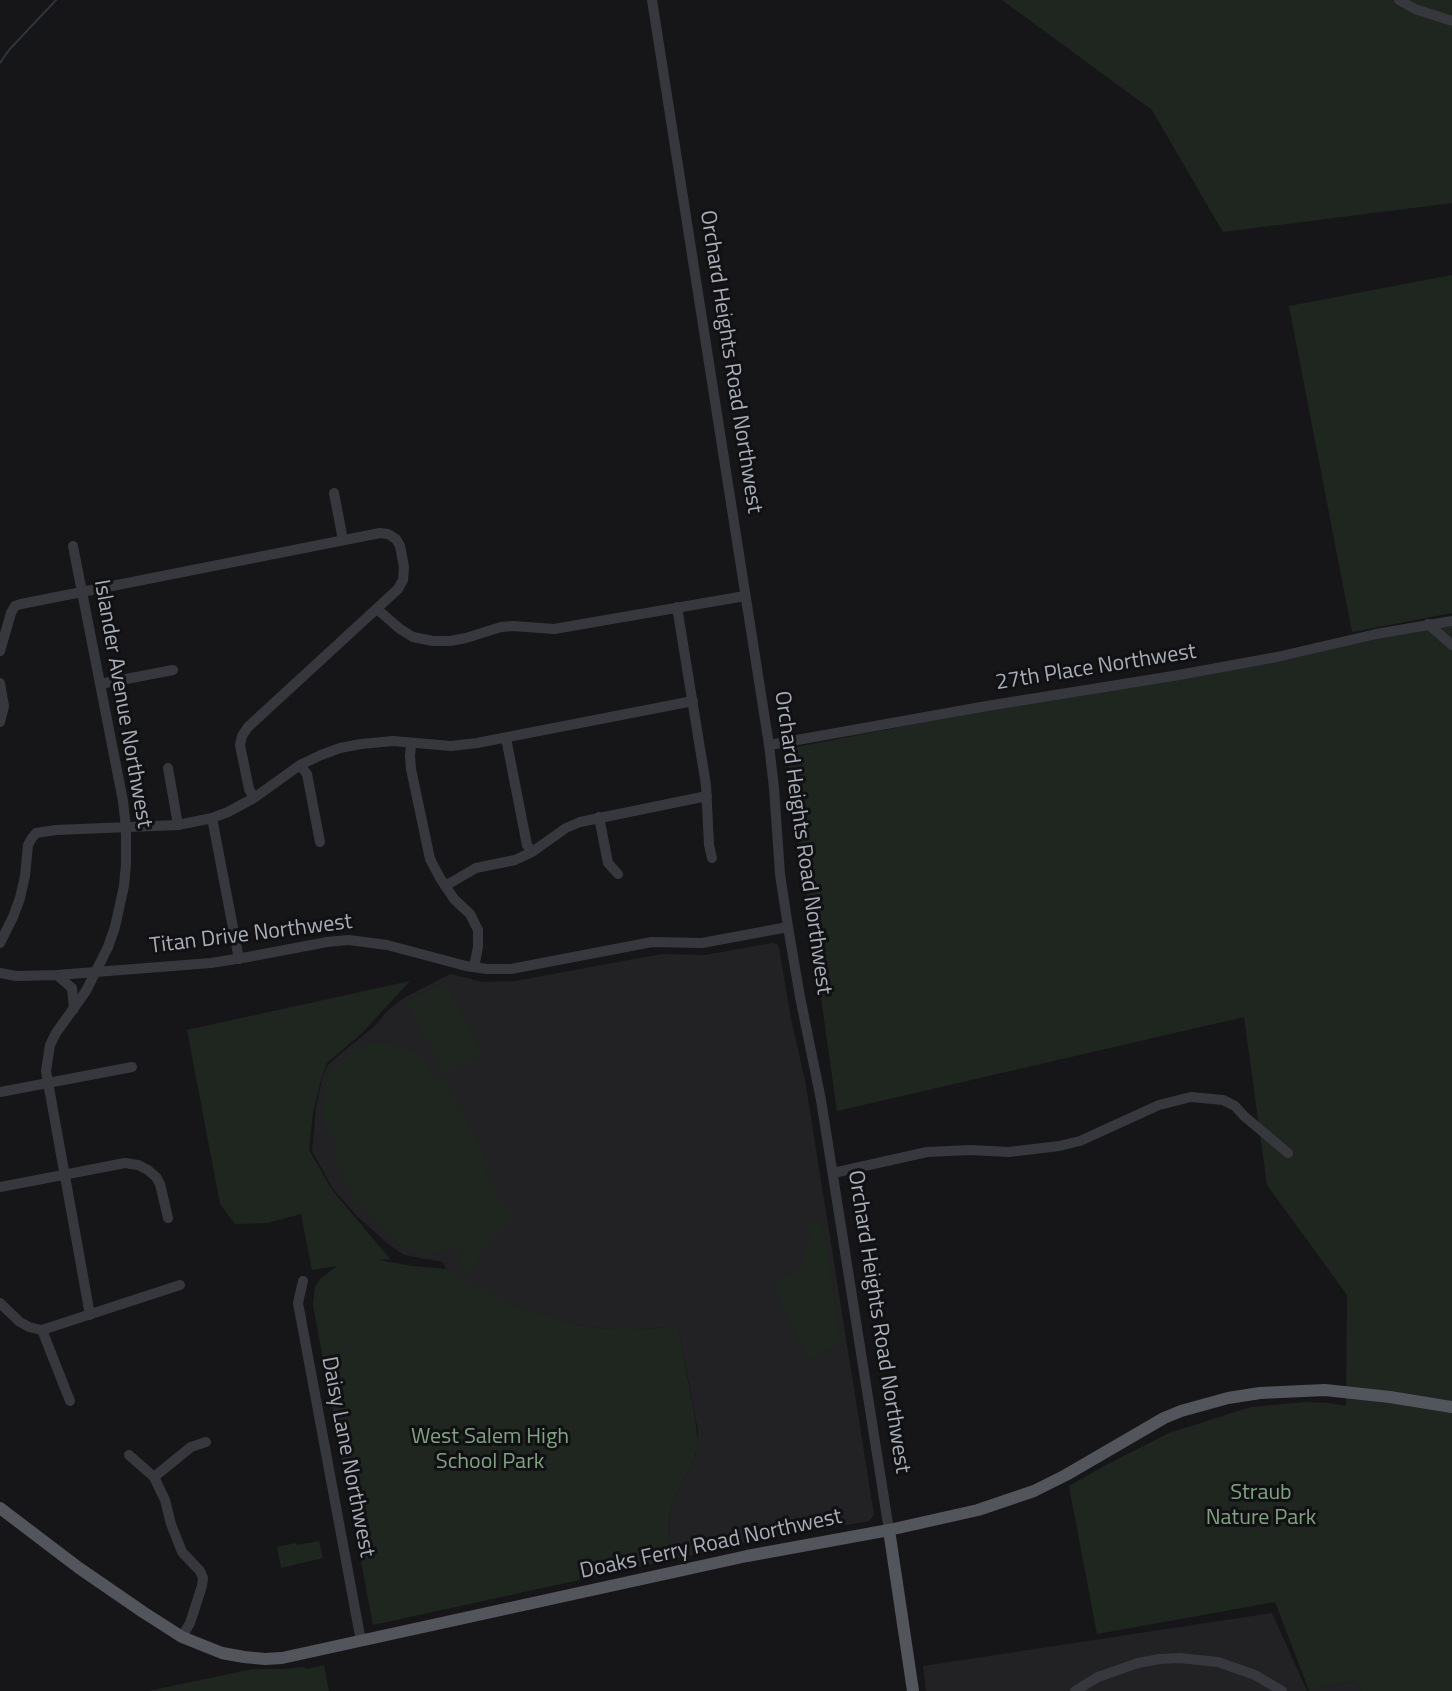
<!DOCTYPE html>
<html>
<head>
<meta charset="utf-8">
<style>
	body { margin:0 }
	canvas { display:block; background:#161618 }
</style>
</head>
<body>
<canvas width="1452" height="1691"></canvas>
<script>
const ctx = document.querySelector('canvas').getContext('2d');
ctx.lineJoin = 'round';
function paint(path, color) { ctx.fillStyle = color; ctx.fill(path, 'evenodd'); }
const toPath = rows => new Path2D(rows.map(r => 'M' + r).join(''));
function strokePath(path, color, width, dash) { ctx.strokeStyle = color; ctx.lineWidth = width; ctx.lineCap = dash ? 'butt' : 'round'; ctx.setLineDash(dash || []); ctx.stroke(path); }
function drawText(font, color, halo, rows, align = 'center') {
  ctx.font = font + ' "Titillium Web",sans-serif'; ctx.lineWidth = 6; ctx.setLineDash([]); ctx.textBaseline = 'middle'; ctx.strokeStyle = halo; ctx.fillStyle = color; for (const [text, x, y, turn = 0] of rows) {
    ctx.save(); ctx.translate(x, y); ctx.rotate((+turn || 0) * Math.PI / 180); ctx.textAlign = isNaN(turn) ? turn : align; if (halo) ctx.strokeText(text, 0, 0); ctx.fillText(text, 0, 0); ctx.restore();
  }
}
paint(toPath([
	[772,943,777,944,779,948,791,1019,805,1080,874,1515,869,1521,758,1540,671,1560,668,1531,670,1509,675,1496,693,1463,696,1453,698,1431,678,1326,637,1330,615,1330,575,1325,548,1318,523,1309,483,1289,446,1269,443,1262,404,1255,387,1243,357,1216,333,1189,312,1151,316,1107,323,1075,328,1065,338,1056,376,1025,387,1011,404,998,450,974,483,982,515,981,662,954,705,955],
	[1272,1613,1307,1691,926,1691,923,1666],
	[1355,1681,1362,1691,1309,1691,1309,1690]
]), '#222225');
paint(toPath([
	[1002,0,1452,0,1452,203,1223,232,1152,110],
	[1452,275,1452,613,1352,632,1289,306],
	[1452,621,1452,1691,1362,1691,1355,1681,1309,1690,1275,1602,1097,1634,1069,1486,1104,1466,1169,1433,1251,1407,1305,1402,1327,1403,1346,1406,1347,1295,1267,1185,1244,1017,837,1111,786,749],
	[410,981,361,1034,327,1063,321,1080,313,1113,309,1150,332,1190,390,1259,379,1260,412,1266,446,1269,523,1309,575,1325,615,1330,637,1330,678,1326,695,1418,698,1443,693,1463,675,1496,670,1509,668,1531,671,1560,373,1625,313,1305,315,1287,320,1279,337,1266,312,1270,301,1214,267,1223,235,1224,220,1204,187,1030],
	[446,982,483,1055,444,1075,407,1002],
	[386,1043,402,1047,413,1052,427,1064,437,1080,444,1078,491,1167,485,1170,506,1209,517,1215,514,1220,500,1230,468,1273,457,1264,464,1253,456,1246,433,1254,421,1254,403,1248,383,1231,372,1218,373,1217,366,1205,360,1209,333,1158,340,1153,325,1125,323,1109,326,1082,333,1069,344,1057,356,1049,372,1044],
	[822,1221,841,1342,809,1360,772,1284,799,1268,811,1234,807,1224],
	[319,1541,323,1558,281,1568,277,1547,296,1543,297,1545],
	[324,1665,329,1691,148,1691,253,1669,284,1669,303,1667,307,1669]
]), '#1e261f');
strokePath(toPath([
	[0,63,9,50,56,0]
]), '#2c353c', 2);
strokePath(toPath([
	[652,0,769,745,774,788,780,874,788,927,800,997,821,1100,889,1530],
	[1399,0,1415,9,1452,21],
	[334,493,343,540],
	[73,546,123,801,126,828,126,864,124,886,115,927,108,947,86,991,56,1033,50,1045,46,1071,90,1315],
	[677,607,706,785,709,845,712,858],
	[377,609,400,629,413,637,433,641,450,641,466,638,501,627,513,626,554,629,745,596],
	[1428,624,1452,645],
	[0,651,11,613,15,606,21,604,380,533,388,534,396,539,400,546,404,567,403,580,398,589,248,727,242,736,240,745,249,789,254,798],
	[0,683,4,706,0,722],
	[100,684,173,670],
	[506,738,527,845,532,852],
	[411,743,410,756,411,769,430,859,440,878,454,899,470,914,478,930,478,947,474,967],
	[769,745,987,706,1173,676,1277,657,1376,634,1452,621],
	[300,765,307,774,320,842],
	[168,768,178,825],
	[599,817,608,863,618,874],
	[212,818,239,959],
	[445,886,476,868,515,860,532,852,566,828,580,822,707,796],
	[0,943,13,917,20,898,25,876,28,845,32,838,36,833,56,830,178,825,212,818,228,812,254,798,300,765,321,755,340,748,361,744,393,741,451,746,477,743,693,701],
	[0,973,16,976,57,975,211,963,248,957,327,942,349,940,387,945,466,966,487,969,511,969,652,942,702,943,788,927],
	[57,975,72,988,74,1009],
	[0,1092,132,1067],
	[833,1173,927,1152,971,1150,1009,1152,1059,1146,1080,1141,1159,1105,1191,1097,1223,1100,1235,1106,1244,1116,1288,1153],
	[0,1187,125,1163,138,1165,148,1170,156,1177,160,1184,168,1218],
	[303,1281,298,1303,361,1641],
	[0,1303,20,1322,29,1327,42,1330,180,1285],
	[42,1330,70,1401],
	[129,1455,154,1477,165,1500,171,1524,182,1552,200,1571,203,1578,202,1586,190,1623,182,1637],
	[154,1477,191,1447,206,1442],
	[1075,1691,1098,1677,1138,1663,1160,1659,1179,1658,1218,1662,1255,1675,1282,1691]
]), '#37383d', 10);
strokePath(toPath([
	[0,1508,79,1568,143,1612,182,1637,222,1653,244,1657,265,1659,282,1658,747,1556,889,1530,978,1510,1034,1491,1066,1475,1164,1418,1181,1411,1228,1398,1260,1393,1325,1390,1390,1397,1452,1407],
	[889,1530,913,1691]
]), '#53555c', 12);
drawText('22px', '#a8adb8', '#111113', [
	["Orchard Heights Road Northwest",730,362,81],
	["27th Place Northwest",1096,668,-9],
	["Islander Avenue Northwest",122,704,80],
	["Orchard Heights Road Northwest",802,843,82],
	["Titan Drive Northwest",251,935,-7],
	["Orchard Heights Road Northwest",878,1322,81],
	["Daisy Lane Northwest",347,1457,79],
	["Doaks Ferry Road Northwest",711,1545,-12]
]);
drawText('22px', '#7fa381', '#111113', [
	["West Salem High",490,1438],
	["School Park",490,1463],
	["Straub",1261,1494],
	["Nature Park",1261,1519]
]);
</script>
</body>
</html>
